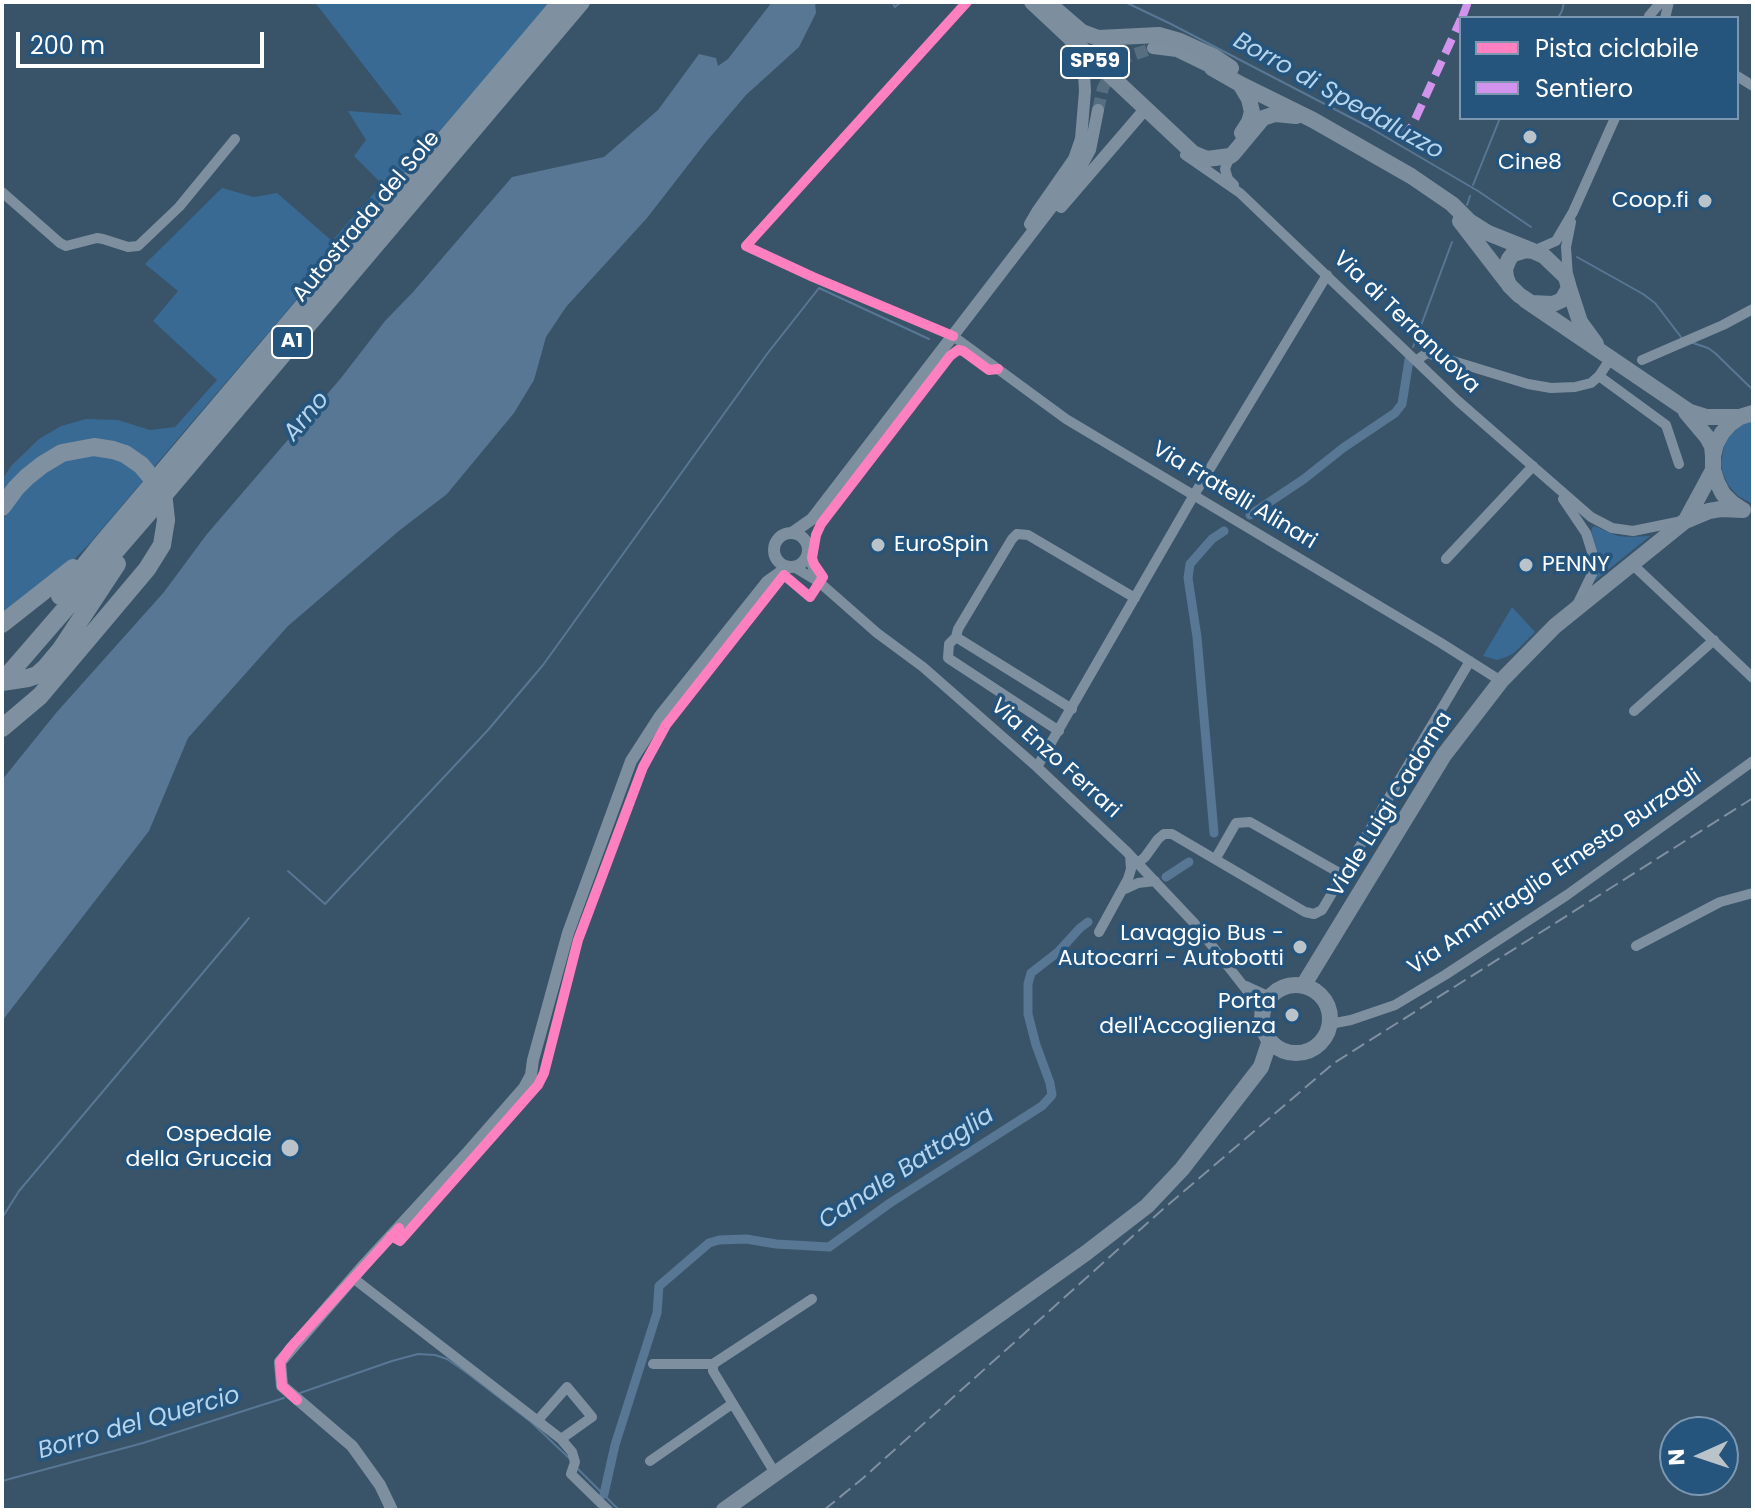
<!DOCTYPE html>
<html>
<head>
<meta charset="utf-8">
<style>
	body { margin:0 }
	#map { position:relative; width:1755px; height:1512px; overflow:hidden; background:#395369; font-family:Poppins,sans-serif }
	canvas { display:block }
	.frame { position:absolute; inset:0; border:4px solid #fff; pointer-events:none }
	.legend { position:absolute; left:1459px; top:16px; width:280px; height:104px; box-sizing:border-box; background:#25547d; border:2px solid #7c98b1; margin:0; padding:10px 14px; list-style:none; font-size:24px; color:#fff }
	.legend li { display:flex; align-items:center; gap:16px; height:40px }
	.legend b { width:40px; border:2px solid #7c98b1 }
	.north { position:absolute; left:1659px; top:1416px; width:80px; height:80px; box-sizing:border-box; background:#25547d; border:2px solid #7c98b1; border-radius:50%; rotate:267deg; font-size:22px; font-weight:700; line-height:32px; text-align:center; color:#fff }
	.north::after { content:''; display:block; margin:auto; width:28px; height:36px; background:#bac3ca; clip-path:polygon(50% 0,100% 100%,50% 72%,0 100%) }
	.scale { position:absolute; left:16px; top:32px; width:248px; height:36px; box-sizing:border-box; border:4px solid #fff; border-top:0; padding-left:10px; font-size:24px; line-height:28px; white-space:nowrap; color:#fff; -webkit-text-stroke:6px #25547d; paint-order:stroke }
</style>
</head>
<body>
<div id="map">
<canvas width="1755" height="1512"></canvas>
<div class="frame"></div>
<ul class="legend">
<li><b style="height:10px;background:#ff80c0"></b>Pista ciclabile</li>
<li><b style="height:10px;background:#d193ec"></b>Sentiero</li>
</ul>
<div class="north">N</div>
<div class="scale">200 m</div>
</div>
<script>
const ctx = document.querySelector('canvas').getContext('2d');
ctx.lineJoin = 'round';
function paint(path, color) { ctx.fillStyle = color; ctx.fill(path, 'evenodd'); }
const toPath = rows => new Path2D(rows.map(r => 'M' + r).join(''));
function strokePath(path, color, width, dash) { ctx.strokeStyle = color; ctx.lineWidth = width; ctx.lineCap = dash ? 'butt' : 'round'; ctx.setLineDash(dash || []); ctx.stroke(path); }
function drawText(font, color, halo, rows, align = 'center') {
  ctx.font = font + ' Poppins,sans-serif'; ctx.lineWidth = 7; ctx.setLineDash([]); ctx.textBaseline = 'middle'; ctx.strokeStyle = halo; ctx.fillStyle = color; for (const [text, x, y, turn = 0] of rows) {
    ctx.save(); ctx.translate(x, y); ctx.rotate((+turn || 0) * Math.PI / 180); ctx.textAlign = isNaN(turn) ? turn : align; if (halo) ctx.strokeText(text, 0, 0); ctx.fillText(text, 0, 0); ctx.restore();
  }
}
paint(toPath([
	[312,2,550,2,153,468,94,441,2,501,2,480,11,466,39,439,61,426,86,419,118,420,150,430,175,427,217,380,153,321,178,291,145,264,222,188,254,197,277,193,332,241,382,184,354,156,366,140,348,111,402,115,317,5],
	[1753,420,1753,504,1738,496,1728,485,1722,471,1721,462,1724,447,1728,438,1738,427],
	[83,453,118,457,146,477,90,543,60,574,2,619,2,522,15,499,34,479,64,458],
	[1594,526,1618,536,1628,537,1650,536,1593,582,1591,533,1592,528],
	[1512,607,1535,632,1514,653,1506,657,1497,660,1483,656]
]), '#396a94');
paint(toPath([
	[772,2,815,2,816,13,799,47,746,95,706,142,647,218,566,307,546,337,534,380,514,413,447,494,400,530,288,626,188,738,149,831,2,1021,2,780,56,713,164,592,207,534,341,378,385,321,413,292,512,177,604,157,658,110,699,54,716,58,718,66,728,59]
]), '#577794');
strokePath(toPath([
	[892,2,895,7,901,2],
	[1125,2,1171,24,1367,126,1478,191,1531,227],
	[1558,18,1562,11,1564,2],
	[1473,185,1500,118],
	[1467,205,1470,196],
	[1577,257,1643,294,1655,303,1681,337],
	[1693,343,1708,348,1715,353,1753,390],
	[1413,347,1452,242],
	[288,871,325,904,488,730,543,665,767,354,819,288,929,339],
	[2,1218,19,1191,249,918],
	[300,1393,392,1361,418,1354,435,1355,447,1359,467,1373,531,1422,569,1458],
	[578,1469,619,1510],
	[2,1481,143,1443,284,1398]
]), '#577794', 2);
strokePath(toPath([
	[1250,515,1304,479,1343,448,1395,413,1402,404,1409,360],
	[1214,833,1197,637,1188,578,1190,564,1212,539,1224,531],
	[1166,877,1189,862],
	[604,1494,615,1445,657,1313,659,1286,709,1243,719,1240,746,1239,776,1244,829,1247,890,1203,1042,1106,1052,1095,1050,1083,1036,1045,1028,1014,1028,984,1031,973,1058,952,1080,928,1088,922]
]), '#577794', 9);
strokePath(toPath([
	[1098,110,1103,88,1115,65,1127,57,1153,48]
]), '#576d80', 12, [12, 6]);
strokePath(toPath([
	[1649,16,1661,2],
	[1665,18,1669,2],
	[1737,76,1753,86],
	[1185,155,1240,193,1458,401,1591,517,1612,528,1633,531,1682,521],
	[1230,156,1225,169,1228,179,1234,185],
	[2,192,60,243,66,246,97,238,103,239,128,247,138,246,179,207,235,139],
	[1533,251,1556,241,1573,212,1615,118],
	[1568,277,1566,247,1571,222],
	[953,336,1066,419,1441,643,1501,681],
	[1417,360,1427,353,1528,384,1551,388,1575,387,1591,383,1599,376,1611,358],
	[1642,360,1723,325,1753,309],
	[1599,376,1666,425,1679,464],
	[1563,499,1586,533,1592,552,1592,574,1578,603],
	[807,553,818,580],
	[1446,559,1533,466],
	[1631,563,1753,678],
	[794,567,819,582,877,633,923,667,1037,767,1127,852,1195,924,1263,1011],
	[956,637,1072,709],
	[1634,711,1714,640],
	[1059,731,948,658,949,644,956,637,958,629,1012,539,1017,534,1028,535,1135,598],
	[1037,767,1194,495,1327,275],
	[1216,858,1236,823,1250,822,1343,875],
	[1138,863,1145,857,1158,839,1164,834,1172,834,1305,912,1314,914,1322,910,1470,661],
	[1125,889,1138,883,1155,881],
	[1099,932,1128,879,1131,869,1130,855],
	[1636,946,1720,902,1753,893],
	[1246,986,1270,997],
	[1330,1024,1351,1020,1395,1005,1445,975,1567,895,1753,761],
	[353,1278,561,1439,572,1452,575,1462,571,1474,608,1510],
	[653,1364,713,1364,812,1299],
	[713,1364,713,1371,775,1473],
	[538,1420,567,1387,592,1417,561,1439],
	[650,1461,732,1404]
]), '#7e90a0', 10);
strokePath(toPath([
	[1153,48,1177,51,1212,68],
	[1061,207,1141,114],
	[1030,224,1037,212,1074,159,1081,139,1085,91,1084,74,1070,40],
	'774 550a17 17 0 1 1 34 0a17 17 0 1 1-34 0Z',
	[792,533,812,519,1077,174,1090,150,1098,110],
	[392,1510,380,1485,352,1446,282,1386,280,1362,364,1265,468,1152,524,1088,531,1075,533,1060,568,933,631,761,660,716,767,582,788,567]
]), '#7e90a0', 12);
strokePath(toPath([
	[1032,2,1193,153,1207,159,1230,156,1233,154,1263,118,1275,114,1296,116],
	[1047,2,1082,32,1098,38,1159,35,1180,41,1213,56,1231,68],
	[1212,68,1240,84,1313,120,1411,176,1452,204,1469,221,1488,233,1533,251],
	[1240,84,1249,99,1252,112,1249,122,1242,133],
	[1460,221,1507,282],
	[1526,250,1533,251,1544,256,1566,277,1569,288,1562,300,1553,304,1531,303,1519,295,1509,285,1506,277,1505,269,1509,259,1513,254,1526,250],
	[1569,288,1580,322,1596,344],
	[1525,300,1690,412,1706,417,1740,417],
	[1686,412,1707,437,1712,446,1713,456],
	[1741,509,1732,503,1723,494,1717,482,1713,470,1713,456,1716,444,1722,433,1730,424,1740,417,1753,413],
	[1686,520,1713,470],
	'1262 1019a34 34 0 1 1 68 0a34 34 0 1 1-68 0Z',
	[1303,986,1444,755,1501,681,1555,626,1685,521,1709,511,1721,509,1743,510],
	[724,1510,1086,1253,1147,1206,1182,1169,1261,1067,1270,1040]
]), '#7d8f9f', 16);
strokePath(toPath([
	[2,507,16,488,27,477,42,465,62,453,94,447,113,450,125,454],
	[60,596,100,546,561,2],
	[2,624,73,568],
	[2,682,156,504,581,2],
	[2,682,28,678,37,675,45,668,61,649,117,564],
	[2,728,40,696,147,569,162,545,166,520]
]), '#7f90a0', 18);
strokePath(toPath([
	[824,1510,862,1479,1162,1210,1334,1063,1753,798]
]), '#7f90a0', 2, [14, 6]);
strokePath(toPath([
	[125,454,141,465,156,483,164,501,166,520]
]), '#7f90a0', 18);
strokePath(toPath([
	[1462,18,1468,2],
	[1401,138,1412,126,1461,19]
]), '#d193ec', 8, [16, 8]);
strokePath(toPath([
	[953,336,813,277,746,246,967,2],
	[391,1236,400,1241,538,1085,544,1073,578,940,643,767,666,725,784,575,810,597,823,577,814,564,812,558,816,535,821,524,950,356,958,350,963,351,989,370,998,369],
	[297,1400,282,1386,280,1362,291,1347,399,1228]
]), '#ff80c0', 10);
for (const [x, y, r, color] of [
	[1530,137,8,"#bac3ca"],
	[1705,201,8,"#bac3ca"],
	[878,545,8,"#bac3ca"],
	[1526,565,8,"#bac3ca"],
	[1300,947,8,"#bac3ca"],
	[1292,1015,8,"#bac3ca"],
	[290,1148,10,"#bac3ca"]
]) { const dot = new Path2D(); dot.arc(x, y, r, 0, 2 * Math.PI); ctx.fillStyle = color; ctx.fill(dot); strokePath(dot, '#25547d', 3); }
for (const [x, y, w] of [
	[1095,62,68],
	[292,342,40]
]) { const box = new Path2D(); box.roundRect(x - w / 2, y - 16, w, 32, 6); ctx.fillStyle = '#25547d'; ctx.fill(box); strokePath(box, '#fff', 2); }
drawText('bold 20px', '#fff', null, [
	["SP59",1095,62],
	["A1",292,342]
]);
drawText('22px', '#fff', '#25547d', [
	["Cine8",1530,163,"center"],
	["Coop.fi",1689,201],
	["EuroSpin",894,545,"left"],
	["PENNY",1542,565,"left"],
	["Lavaggio Bus -",1284,934],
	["Autocarri - Autobotti",1284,959],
	["Porta",1276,1002],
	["dell'Accoglienza",1276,1027],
	["Ospedale",272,1135],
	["della Gruccia",272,1160]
], 'right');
drawText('22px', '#fff', '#25547d', [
	["Autostrada del Sole",367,217,-50],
	["Via di Terranuova",1406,323,44],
	["Via Fratelli Alinari",1234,496,31],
	["Via Enzo Ferrari",1055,759,42],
	["Viale Luigi Cadorna",1391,805,-58],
	["Via Ammiraglio Ernesto Burzagli",1555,873,-34]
]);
drawText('italic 24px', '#b5d4ed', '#25547d', [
	["Borro di Spedaluzzo",1338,97,29],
	["Arno",307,417,-50],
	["Canale Battaglia",907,1169,-33],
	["Borro del Quercio",139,1424,-16]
]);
</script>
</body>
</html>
